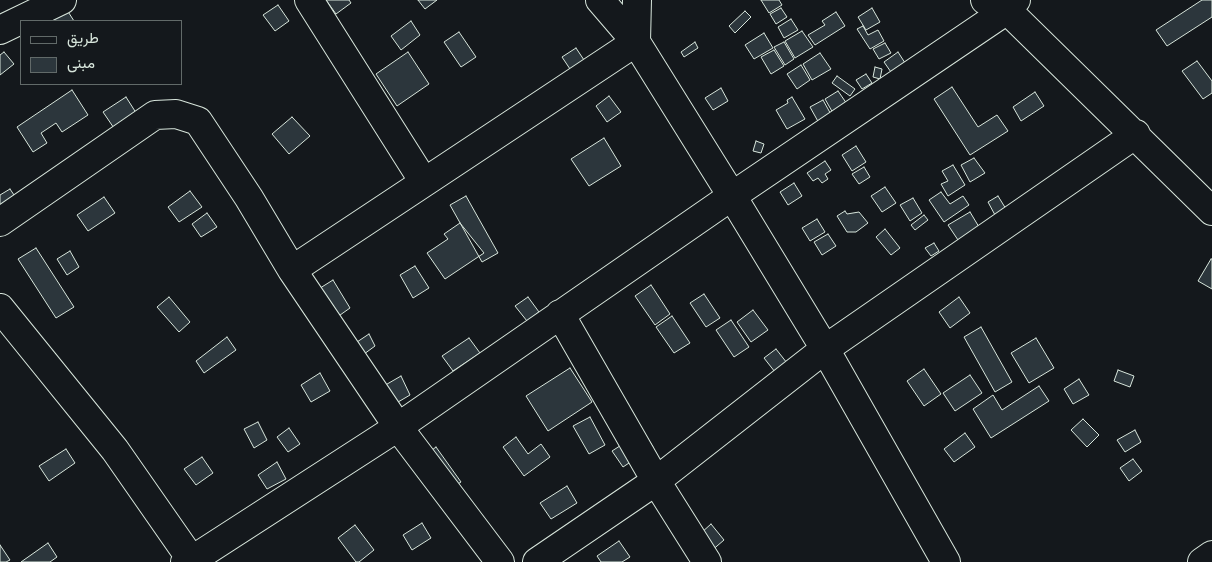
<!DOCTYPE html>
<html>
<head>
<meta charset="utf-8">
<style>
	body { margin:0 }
	#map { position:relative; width:1212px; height:562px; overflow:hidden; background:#14181c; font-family:"Exo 2",Vazirmatn,sans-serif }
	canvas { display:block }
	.legend { position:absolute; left:20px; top:20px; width:162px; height:65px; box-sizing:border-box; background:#14181c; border:1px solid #626a69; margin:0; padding:6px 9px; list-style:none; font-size:15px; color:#d8e6dc }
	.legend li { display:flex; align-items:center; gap:10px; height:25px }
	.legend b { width:25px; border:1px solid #626a69 }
</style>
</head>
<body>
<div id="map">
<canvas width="1212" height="562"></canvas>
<ul class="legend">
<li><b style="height:6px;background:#14181c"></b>طريق</li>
<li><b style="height:14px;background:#2c363c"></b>مبنى</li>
</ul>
</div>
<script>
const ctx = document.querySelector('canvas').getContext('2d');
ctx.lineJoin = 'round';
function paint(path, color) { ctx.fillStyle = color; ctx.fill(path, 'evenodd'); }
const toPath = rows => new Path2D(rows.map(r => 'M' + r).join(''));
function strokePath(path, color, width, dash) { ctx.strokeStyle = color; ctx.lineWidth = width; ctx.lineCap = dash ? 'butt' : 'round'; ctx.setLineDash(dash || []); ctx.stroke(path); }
const building = toPath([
	[326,0,349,0,351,3,336,14,326,0],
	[418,0,437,0,425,9,418,0],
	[761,0,779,0,782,5,769,13,761,0],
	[1202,0,1212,0,1212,17,1167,46,1156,30,1202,0],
	[278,5,289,21,275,31,263,15,278,5],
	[781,8,787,17,776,24,770,14,781,8],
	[872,8,880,22,866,30,858,17,872,8],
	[67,10,74,21,55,21,53,19,67,10],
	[745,11,751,17,735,33,729,26,745,11],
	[836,12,845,26,815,45,808,35,825,25,822,21,836,12],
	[791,19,798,30,784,38,778,27,791,19],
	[411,21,420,35,401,50,391,36,411,21],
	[863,26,868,35,878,30,884,41,870,49,857,29,863,26],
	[802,31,813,47,795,58,785,41,802,31],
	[459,32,476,57,461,67,444,42,459,32],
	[764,33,773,48,754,59,745,45,764,33],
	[695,42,698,48,684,57,681,52,695,42],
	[784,42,794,59,785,65,774,47,784,42],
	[885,43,891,53,879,59,873,49,885,43],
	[576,48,586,63,572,72,562,57,576,48],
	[774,50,784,66,771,74,761,57,774,50],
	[4,52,14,64,0,75,0,55,4,52],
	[408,52,429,84,397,106,376,74,408,52],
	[898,52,907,66,893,75,884,62,898,52],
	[820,53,831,69,812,80,803,64,820,53],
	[1197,61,1212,81,1212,93,1203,99,1182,71,1197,61],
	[801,65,810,80,797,89,787,74,801,65],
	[875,67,882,69,880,79,873,77,875,67],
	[866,74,872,83,862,89,856,80,866,74],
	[837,76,855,89,850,96,832,83,837,76],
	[952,87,978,127,997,115,1008,131,970,155,934,99,952,87],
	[721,88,728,101,713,110,705,98,721,88],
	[72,90,88,115,62,132,56,123,41,133,47,143,33,152,17,127,72,90],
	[838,91,847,104,833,113,825,99,838,91],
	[1035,92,1044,106,1021,121,1013,107,1035,92],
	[609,96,621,112,607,122,596,106,609,96],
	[126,97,140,119,118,134,103,112,126,97],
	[792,97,805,119,787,129,776,110,788,103,787,100,792,97],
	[823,100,833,118,820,125,810,107,823,100],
	[292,117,310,136,289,154,272,134,292,117],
	[604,138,621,166,589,186,571,159,604,138],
	[756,141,764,144,761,153,753,151,756,141],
	[856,146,866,162,852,171,842,155,856,146],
	[974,158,985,173,970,182,961,165,974,158],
	[825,161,831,170,825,174,828,179,822,183,818,178,813,181,807,173,825,161],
	[953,165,965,185,948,196,941,184,948,181,942,171,953,165],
	[864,167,870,177,859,184,852,174,864,167],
	[794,183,802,196,788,205,780,192,794,183],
	[885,187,896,203,882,212,871,196,885,187],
	[10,189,22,207,0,221,0,195,10,189],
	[190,191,202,207,179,222,168,207,190,191],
	[941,192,950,204,963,196,969,205,944,222,929,200,941,192],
	[466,196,498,253,482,262,450,205,466,196],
	[998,196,1006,209,995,215,988,202,998,196],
	[104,197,115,213,88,231,77,215,104,197],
	[913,198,922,213,910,221,900,205,913,198],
	[845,211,847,214,859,212,868,223,856,232,847,232,837,216,845,211],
	[970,212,979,227,958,240,948,225,970,212],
	[207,213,217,227,201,237,192,224,207,213],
	[924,215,928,220,915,230,911,225,924,215],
	[817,219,825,232,810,241,802,228,817,219],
	[460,223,484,253,445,279,427,253,448,239,444,234,460,223],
	[885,229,900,248,891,255,876,237,885,229],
	[828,234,836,246,822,255,814,242,828,234],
	[934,243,939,251,931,256,925,248,934,243],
	[36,248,74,307,56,318,18,259,36,248],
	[70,251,79,267,67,275,57,259,70,251],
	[1211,259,1212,259,1212,289,1198,281,1211,259],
	[415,266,429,288,413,298,400,275,415,266],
	[333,280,350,308,333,320,317,290,333,280],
	[651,285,670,314,655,325,635,296,651,285],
	[704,294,720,318,706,327,690,303,704,294],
	[169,297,190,322,179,332,157,307,169,297],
	[528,297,539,312,527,321,515,306,528,297],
	[959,297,970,313,950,328,939,312,959,297],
	[753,310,768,330,751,342,737,322,753,310],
	[672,316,690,343,674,353,656,327,672,316],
	[731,320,749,347,734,357,716,330,731,320],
	[981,327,1012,382,995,392,964,337,981,327],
	[369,334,375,346,360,357,351,346,369,334],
	[227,337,236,350,204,373,196,361,227,337],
	[469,338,480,353,453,371,442,356,469,338],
	[1036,338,1054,368,1029,383,1011,353,1036,338],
	[776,349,787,363,775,372,764,358,776,349],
	[570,368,592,402,548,431,526,396,570,368],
	[924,369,941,394,924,406,907,381,924,369],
	[1118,370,1134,376,1130,387,1114,381,1118,370],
	[320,373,330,391,311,402,301,385,320,373],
	[970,375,982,393,955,411,943,393,970,375],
	[401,376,410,395,393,405,382,387,401,376],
	[1079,379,1089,395,1073,404,1064,389,1079,379],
	[1039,386,1049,401,991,438,973,409,993,395,1002,410,1039,386],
	[590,417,605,445,589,454,573,426,590,417],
	[1083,419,1099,435,1087,447,1071,430,1083,419],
	[258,422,267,440,254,448,244,429,258,422],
	[289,428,300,444,288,452,277,437,289,428],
	[1135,430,1141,442,1125,452,1117,440,1135,430],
	[643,431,653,447,623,467,612,451,643,431],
	[965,433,975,447,954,462,944,449,965,433],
	[516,437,528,454,541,444,550,457,524,476,503,447,516,437],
	[436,447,461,482,447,491,423,457,436,447],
	[66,449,75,463,49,481,39,466,66,449],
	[202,457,213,473,196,485,184,469,202,457],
	[1133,459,1142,471,1129,481,1120,468,1133,459],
	[277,462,286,479,267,489,258,475,277,462],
	[567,486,577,503,551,519,540,503,567,486],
	[422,523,431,538,412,550,403,535,422,523],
	[711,524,724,540,703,558,690,543,711,524],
	[355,525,374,550,359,562,356,562,338,538,355,525],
	[619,541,630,557,622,562,601,562,597,556,619,541],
	[48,543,57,557,50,562,21,562,48,543],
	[0,545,10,560,6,562,0,562,0,545]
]);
paint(building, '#2c363c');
strokePath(building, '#d8e6dc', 1);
const minor = toPath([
	[309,0,424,182],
	[600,0,636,42,732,196,825,349,946,562],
	[985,0,1007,10,1212,211],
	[0,30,62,0],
	[0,222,155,115,176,114,198,121,249,198,292,270,398,427,500,562],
	[292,270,636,42,637,0],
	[0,308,115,450,193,562],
	[560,314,656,481,707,562],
	[185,562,192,560,398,427,732,196,1007,10,1016,0],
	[537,562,656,481,825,349,1136,134],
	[1202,562,1212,555]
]);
strokePath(minor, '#d8e6dc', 30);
strokePath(minor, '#14181c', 28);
</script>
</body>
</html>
